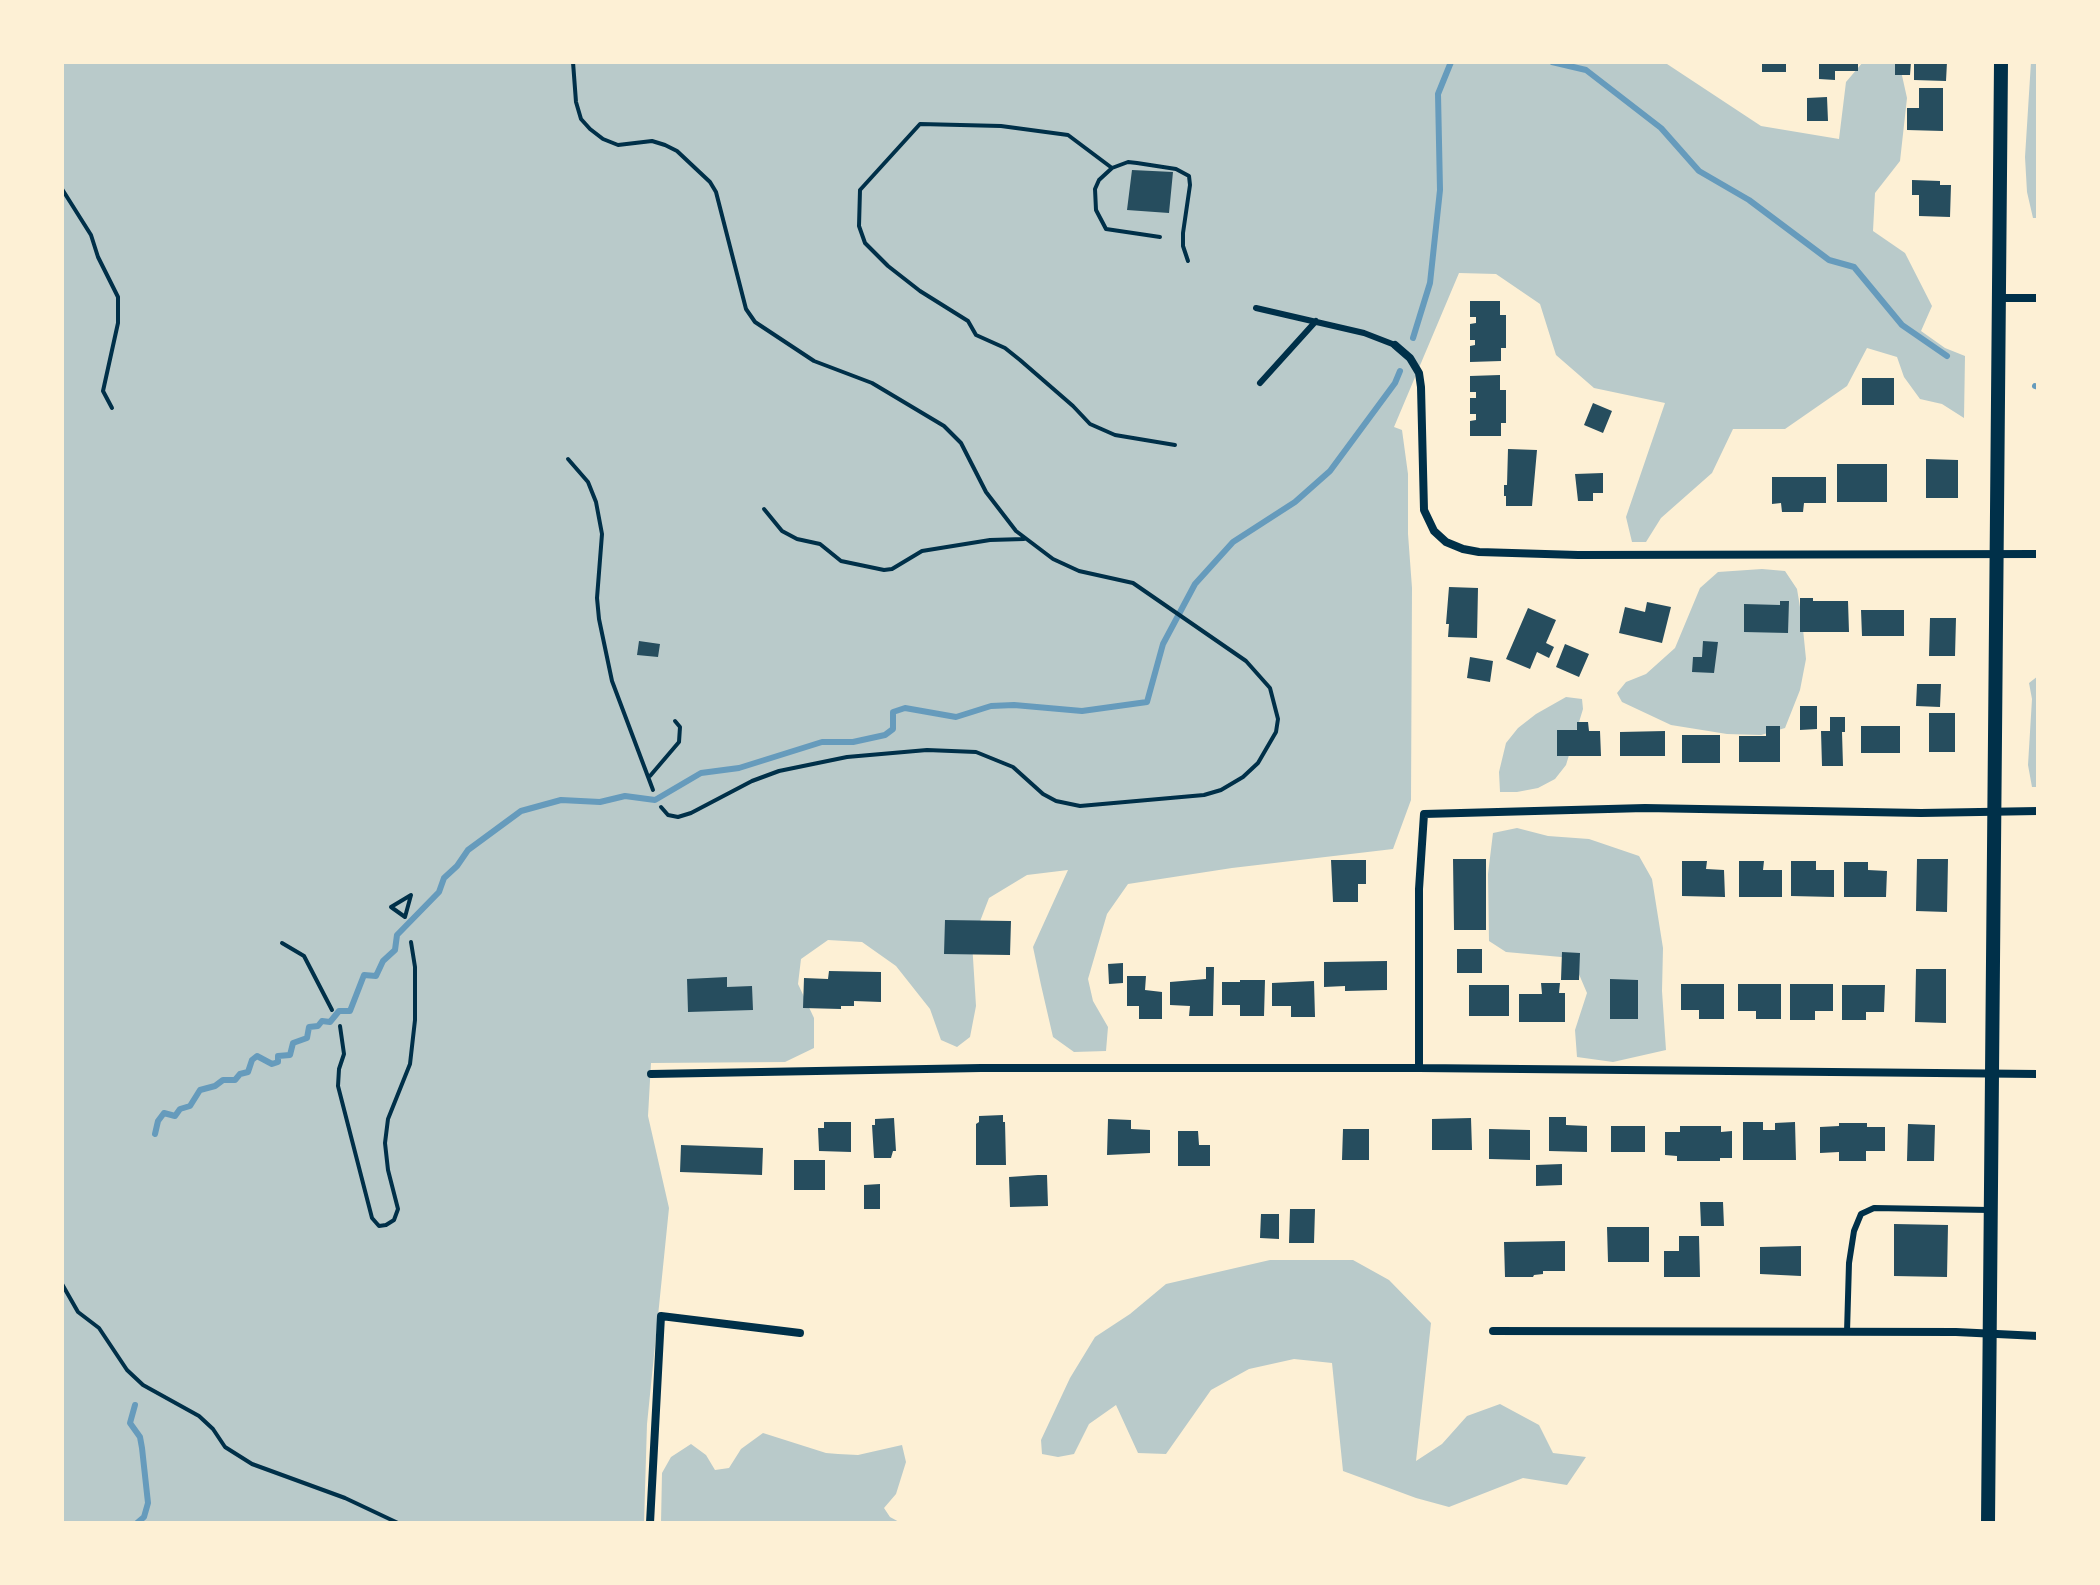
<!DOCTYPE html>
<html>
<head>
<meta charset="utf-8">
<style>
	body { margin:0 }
	#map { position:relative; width:2100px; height:1585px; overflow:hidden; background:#fdf0d5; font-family:Figtree,sans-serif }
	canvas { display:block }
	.frame { position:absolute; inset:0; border:64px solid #fdf0d5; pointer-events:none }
</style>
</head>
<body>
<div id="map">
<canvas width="2100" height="1585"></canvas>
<div class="frame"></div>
</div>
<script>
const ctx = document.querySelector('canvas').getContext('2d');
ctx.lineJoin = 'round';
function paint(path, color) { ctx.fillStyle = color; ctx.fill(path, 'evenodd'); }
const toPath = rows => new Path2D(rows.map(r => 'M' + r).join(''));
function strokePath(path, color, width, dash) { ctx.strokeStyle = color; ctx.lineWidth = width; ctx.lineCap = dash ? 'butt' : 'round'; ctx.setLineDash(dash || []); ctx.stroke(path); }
paint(toPath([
	[62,62,1664,62,1761,126,1839,139,1846,82,1863,62,1899,62,1907,98,1900,161,1875,193,1873,231,1905,253,1932,306,1921,331,1945,348,1965,356,1964,418,1942,404,1920,399,1904,377,1897,357,1867,348,1847,386,1785,429,1733,429,1712,473,1661,518,1646,542,1632,542,1626,517,1665,403,1594,388,1556,355,1540,304,1496,274,1459,273,1394,427,1402,430,1408,474,1408,534,1412,588,1411,800,1393,849,1232,868,1128,884,1107,914,1088,979,1093,1001,1108,1027,1106,1051,1074,1052,1053,1037,1041,985,1033,947,1068,870,1027,875,989,898,972,942,976,1006,970,1037,957,1047,941,1040,930,1009,896,966,862,942,828,940,801,959,798,984,814,1018,814,1048,785,1062,651,1063,648,1116,669,1208,647,1424,644,1523,62,1523],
	[2031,62,2038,62,2038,218,2033,218,2027,192,2025,157],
	[1762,569,1785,571,1797,589,1802,619,1806,659,1800,690,1785,728,1761,735,1727,734,1671,725,1622,702,1617,693,1626,682,1646,674,1675,648,1700,588,1718,572],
	[2038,676,2038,787,2032,787,2028,765,2032,699,2029,683],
	[1566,697,1582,699,1583,709,1566,765,1555,779,1538,788,1517,792,1500,792,1499,772,1506,743,1518,728,1536,714],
	[1517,828,1548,836,1589,839,1639,856,1652,879,1663,948,1662,991,1666,1050,1613,1062,1577,1057,1575,1030,1587,993,1572,958,1506,952,1489,941,1488,874,1493,833],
	[1270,1260,1353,1260,1389,1280,1431,1323,1416,1461,1442,1444,1467,1416,1500,1404,1539,1425,1553,1453,1586,1457,1567,1485,1523,1478,1449,1507,1416,1498,1343,1471,1332,1363,1294,1359,1249,1369,1211,1390,1166,1454,1138,1453,1116,1405,1089,1424,1074,1454,1058,1457,1042,1454,1041,1440,1070,1378,1095,1337,1130,1314,1166,1284],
	[763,1433,826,1453,838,1454,858,1455,902,1445,906,1462,896,1494,884,1508,890,1517,901,1523,661,1523,662,1473,671,1457,691,1444,706,1455,715,1470,729,1468,741,1449]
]), '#b9caca');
strokePath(toPath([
	[1552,62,1586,70,1661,128,1699,171,1749,200,1829,260,1854,267,1902,325,1947,356],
	[1413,338,1430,283,1440,190,1438,94,1451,62],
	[2035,386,2038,387],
	[155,1134,158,1121,164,1113,175,1116,180,1109,190,1106,200,1090,215,1086,223,1080,235,1080,240,1074,248,1072,252,1060,257,1056,272,1064,278,1062,278,1056,290,1055,293,1043,307,1038,309,1027,318,1026,322,1021,330,1022,339,1011,350,1011,364,975,376,976,383,961,395,950,397,935,439,892,444,878,457,866,468,850,521,811,561,800,600,802,625,796,655,800,701,773,739,768,822,742,853,742,885,735,893,729,893,712,905,708,956,717,991,706,1014,705,1082,711,1147,702,1163,644,1195,584,1233,542,1295,502,1330,471,1395,383,1400,371],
	[135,1405,130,1423,140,1437,142,1448,148,1503,144,1517,137,1523]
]), '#669bbc', 6);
paint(toPath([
	[1762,62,1786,62,1786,72,1762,72],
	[1819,62,1858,62,1858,71,1835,71,1835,80,1819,79],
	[1895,62,1911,62,1910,75,1895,75],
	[1947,62,1946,81,1914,80,1914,63],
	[1919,88,1943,88,1943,131,1907,130,1907,108,1919,108],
	[1827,97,1828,121,1807,121,1807,98],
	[1132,170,1173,172,1169,213,1127,210],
	[1912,180,1940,181,1940,185,1951,185,1950,217,1919,216,1919,195,1912,195],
	[1470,301,1500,301,1500,315,1506,315,1506,348,1501,348,1501,361,1470,362,1470,346,1475,345,1475,340,1470,340,1470,324,1476,323,1476,317,1470,317],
	[1500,375,1500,390,1506,390,1506,423,1501,423,1501,436,1470,436,1470,421,1476,420,1476,414,1470,414,1470,398,1476,398,1476,392,1470,392,1470,376],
	[1862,378,1894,378,1894,405,1862,405],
	[1593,403,1612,411,1603,433,1584,425],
	[1508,449,1537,450,1532,506,1506,506,1506,496,1504,496,1504,485,1507,485],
	[1926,459,1958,460,1958,498,1926,498],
	[1837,464,1887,464,1887,502,1837,502],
	[1603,473,1603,493,1593,493,1593,501,1578,501,1575,474],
	[1772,477,1826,477,1826,503,1804,503,1803,512,1782,512,1781,503,1772,504],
	[1449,587,1478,588,1477,638,1448,637,1449,624,1446,624],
	[1800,598,1813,598,1813,601,1848,601,1849,632,1800,632],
	[1780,601,1789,601,1788,633,1744,632,1744,604,1780,605],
	[1647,602,1671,607,1662,643,1619,633,1625,607,1645,612],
	[1528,608,1556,620,1546,643,1554,647,1549,658,1537,652,1530,669,1506,659],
	[1861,610,1904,610,1904,636,1862,636],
	[1930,618,1956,618,1955,656,1929,656],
	[639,641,660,644,658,657,637,655],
	[1703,641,1718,642,1714,673,1692,672,1693,657,1702,657],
	[1565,644,1589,654,1579,677,1556,667],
	[1470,657,1493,661,1490,682,1467,678],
	[1917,684,1941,684,1940,707,1916,706],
	[1800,706,1817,706,1817,729,1800,730],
	[1929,713,1955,713,1955,752,1929,752],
	[1830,717,1845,717,1845,732,1842,732,1843,766,1822,766,1821,731,1830,731],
	[1577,722,1588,722,1589,731,1600,731,1601,756,1557,756,1557,730,1577,730],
	[1766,726,1780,726,1780,762,1739,762,1739,736,1766,736],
	[1861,726,1900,726,1900,753,1861,753],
	[1665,731,1665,756,1620,756,1620,732],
	[1682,735,1720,735,1720,763,1682,763],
	[1453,859,1486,859,1486,930,1454,930],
	[1917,859,1948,859,1947,912,1916,911],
	[1331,860,1366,860,1366,884,1358,884,1358,902,1333,902],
	[1682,861,1707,861,1706,869,1724,870,1725,897,1682,896],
	[1739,861,1764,861,1763,870,1782,870,1782,897,1739,897],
	[1791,861,1816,861,1816,870,1834,870,1834,897,1791,896],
	[1844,862,1868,862,1868,870,1887,871,1886,897,1844,897],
	[945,920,1011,921,1010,955,944,954],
	[1457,949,1482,949,1482,973,1457,973],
	[1562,952,1580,953,1579,980,1561,980],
	[1387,961,1387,990,1345,991,1345,986,1324,987,1324,962],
	[1123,963,1123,983,1109,984,1108,964],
	[1206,967,1214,967,1213,1016,1189,1016,1190,1006,1170,1005,1170,982,1206,979],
	[1916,969,1946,969,1946,1023,1915,1022],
	[829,971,881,972,881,1002,854,1001,854,1006,841,1006,841,1009,803,1008,804,978,828,979],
	[1127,976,1146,976,1145,990,1162,992,1162,1019,1139,1019,1139,1006,1127,1006],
	[727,977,727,987,752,986,753,1010,688,1012,687,979],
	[1610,979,1638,980,1638,1019,1610,1019],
	[1240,980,1265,980,1264,1016,1240,1016,1240,1005,1222,1005,1222,982,1240,982],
	[1314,981,1315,1017,1291,1017,1291,1006,1272,1006,1272,983],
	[1541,983,1560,983,1559,993,1565,993,1565,1022,1519,1022,1519,994,1542,994],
	[1681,984,1724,984,1724,1019,1699,1019,1699,1010,1681,1010],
	[1738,984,1781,984,1781,1019,1756,1019,1756,1011,1738,1011],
	[1790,984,1833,984,1833,1011,1815,1011,1815,1020,1790,1020],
	[1469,985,1509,985,1509,1016,1469,1016],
	[1842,985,1885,985,1884,1012,1866,1012,1866,1020,1842,1020],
	[1003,1115,1003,1122,1005,1122,1006,1165,976,1165,976,1124,979,1122,979,1116],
	[1549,1117,1566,1117,1566,1125,1587,1126,1587,1152,1549,1151],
	[894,1118,896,1151,893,1151,891,1158,874,1158,872,1125,875,1125,875,1119],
	[1471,1118,1472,1150,1432,1150,1432,1119],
	[1108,1119,1131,1120,1131,1129,1150,1130,1150,1153,1107,1155],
	[824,1122,851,1122,851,1152,819,1151,818,1128,824,1128],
	[1743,1122,1763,1122,1763,1130,1775,1130,1775,1123,1795,1122,1796,1160,1743,1160],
	[1839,1123,1867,1123,1867,1127,1885,1127,1885,1151,1866,1151,1866,1161,1839,1161,1839,1152,1820,1153,1820,1127,1839,1126],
	[1908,1124,1935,1125,1934,1161,1907,1161],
	[1611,1126,1645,1126,1645,1152,1611,1152],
	[1680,1126,1721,1126,1721,1132,1732,1131,1732,1158,1720,1158,1720,1161,1677,1161,1677,1156,1665,1155,1665,1132,1680,1132],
	[1343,1129,1369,1129,1369,1160,1342,1160],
	[1489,1129,1530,1130,1530,1160,1489,1159],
	[1178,1131,1198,1131,1199,1145,1210,1145,1210,1166,1178,1166],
	[681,1145,763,1148,762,1175,680,1172],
	[794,1160,825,1160,825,1190,794,1190],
	[1562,1164,1562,1185,1536,1186,1536,1165],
	[1038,1175,1047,1175,1048,1206,1010,1207,1009,1177],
	[880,1184,880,1209,864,1209,864,1185],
	[1700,1202,1723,1202,1724,1226,1701,1226],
	[1290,1209,1315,1209,1314,1243,1289,1243],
	[1261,1214,1279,1214,1279,1239,1260,1238],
	[1894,1224,1948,1225,1947,1277,1894,1276],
	[1607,1227,1649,1227,1649,1262,1608,1262],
	[1679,1236,1699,1236,1700,1277,1664,1277,1664,1251,1679,1251],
	[1565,1241,1565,1271,1543,1271,1543,1274,1534,1275,1533,1277,1505,1277,1504,1242],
	[1801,1246,1801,1276,1760,1274,1760,1247]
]), '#264d5e');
strokePath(toPath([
	[573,62,576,102,581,119,590,129,603,139,618,145,652,141,665,145,677,151,710,182,716,192,746,309,755,322,814,361,872,383,944,426,961,443,986,492,1016,531,1053,559,1079,571,1133,583,1246,661,1270,688,1278,719,1276,732,1258,763,1243,777,1221,790,1204,795,1080,806,1056,801,1043,794,1013,767,976,752,927,750,847,757,779,771,752,781,691,813,678,817,668,815,661,807],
	[1112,168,1068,135,1001,126,920,124,860,190,859,226,865,243,888,266,920,291,968,321,976,335,1005,348,1020,360,1073,406,1090,424,1115,435,1175,445],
	[62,189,91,235,98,257,118,297,118,323,103,391,112,408],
	[1160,237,1106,229,1096,210,1095,189,1099,180,1112,168,1128,162,1137,163,1176,169,1189,176,1190,185,1183,233,1183,246,1188,261],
	[568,459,588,482,596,502,602,534,597,598,599,619,612,681,653,790],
	[764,509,782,531,797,539,820,544,841,561,884,570,892,569,922,551,990,540,1024,539],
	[650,776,679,742,680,727,675,721],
	[411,895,405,917,391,907,411,895],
	[282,943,304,956,332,1010],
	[340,1026,344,1054,339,1069,338,1086,372,1218,379,1226,386,1225,394,1220,398,1209,388,1170,385,1143,388,1119,410,1064,415,1020,415,967,411,942],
	[62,1284,78,1312,99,1328,127,1370,143,1385,199,1416,213,1429,225,1447,252,1464,345,1498,398,1523]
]), '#003049', 4);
strokePath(toPath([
	[1256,308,1364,333,1395,345],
	[1260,383,1316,321],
	[1847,1332,1849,1263,1854,1231,1861,1214,1874,1208,1990,1210]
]), '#003049', 6);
strokePath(toPath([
	[2000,298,2038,298],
	[1395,345,1410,358,1419,373,1421,387,1424,510,1434,531,1446,542,1463,549,1479,552,1578,555,2038,554],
	[1419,1068,1419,889,1424,814,1645,808,1921,813,2038,811],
	[651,1074,981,1068,1419,1068,2038,1074],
	[1493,1331,1956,1332,2038,1336],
	[650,1523,661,1316,800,1333]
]), '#003049', 8);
strokePath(toPath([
	[1988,1523,2001,62]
]), '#003049', 14);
</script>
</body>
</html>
